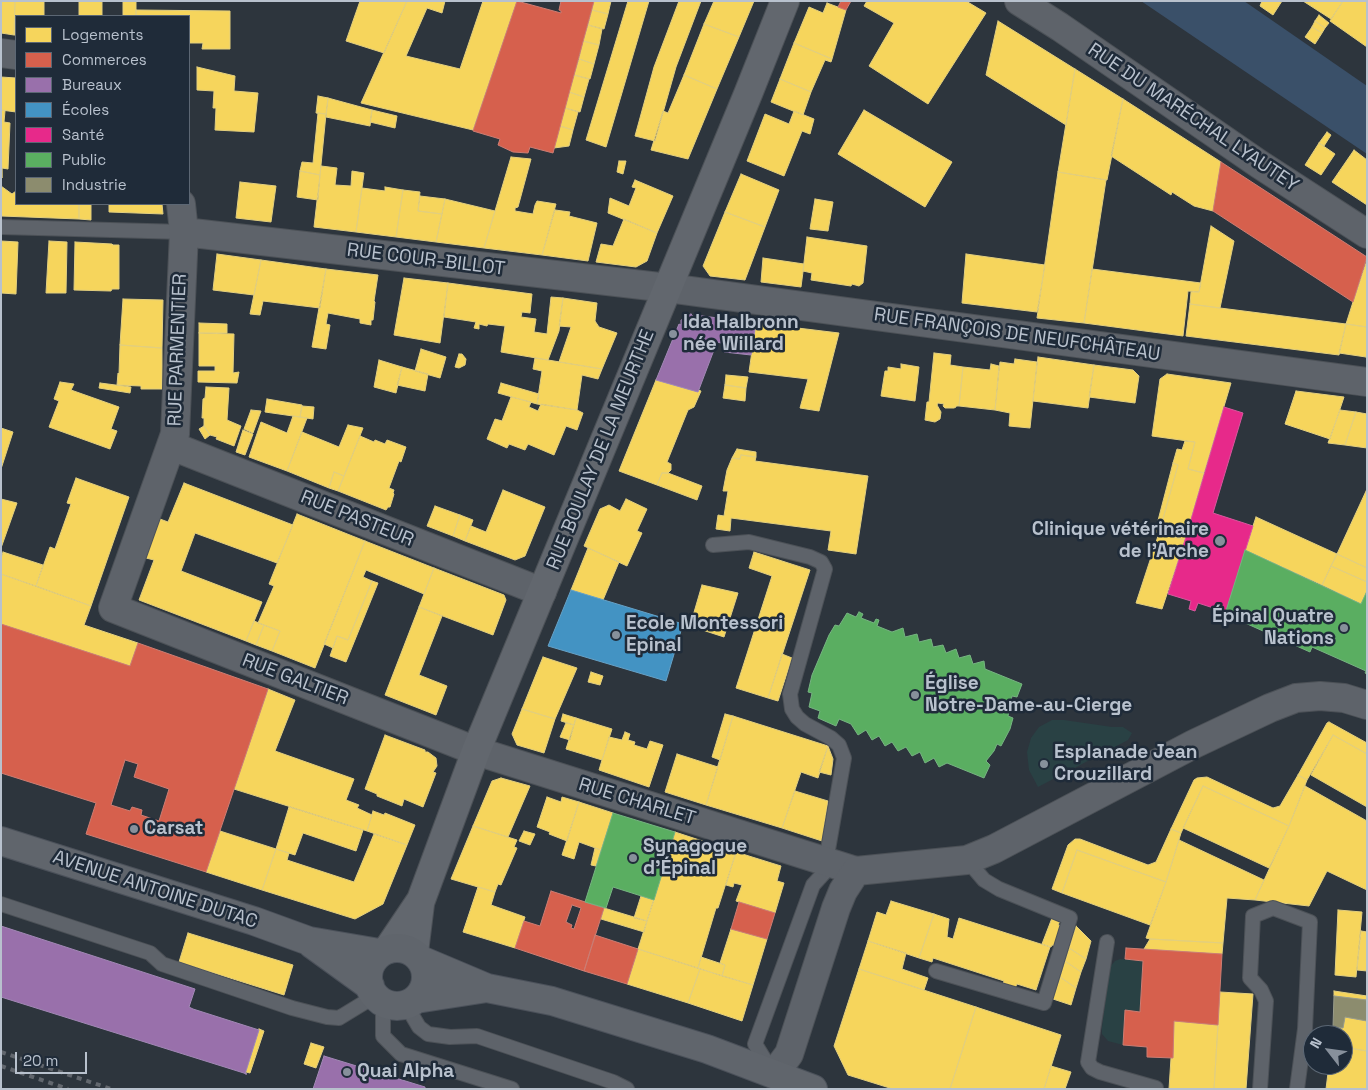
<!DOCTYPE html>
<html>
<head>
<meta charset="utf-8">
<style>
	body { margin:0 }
	#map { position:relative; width:1368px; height:1090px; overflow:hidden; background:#2d353d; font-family:"Space Grotesk",sans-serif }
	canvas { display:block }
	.frame { position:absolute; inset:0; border:2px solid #b8c1cd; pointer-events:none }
	.legend { position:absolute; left:15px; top:15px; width:175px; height:190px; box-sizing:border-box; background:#1f2b39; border:1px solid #5c6774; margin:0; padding:6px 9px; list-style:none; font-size:15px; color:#b8c1cd }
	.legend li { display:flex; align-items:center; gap:10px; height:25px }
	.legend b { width:25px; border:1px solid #5c6774 }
	.north { position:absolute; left:1303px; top:1025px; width:50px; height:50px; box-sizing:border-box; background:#1f2b39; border:1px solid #5c6774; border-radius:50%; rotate:300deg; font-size:14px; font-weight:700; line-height:20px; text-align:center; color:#b8c1cd }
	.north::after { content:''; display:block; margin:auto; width:18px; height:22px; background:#87909b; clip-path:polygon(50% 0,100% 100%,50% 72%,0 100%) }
	.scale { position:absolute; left:15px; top:1052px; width:72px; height:22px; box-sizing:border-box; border:2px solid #b8c1cd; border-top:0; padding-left:6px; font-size:15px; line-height:18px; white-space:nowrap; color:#b8c1cd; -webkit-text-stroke:4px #1f2b39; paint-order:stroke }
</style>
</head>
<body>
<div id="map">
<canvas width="1368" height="1090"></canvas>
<div class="frame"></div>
<ul class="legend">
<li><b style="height:14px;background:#f6d55c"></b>Logements</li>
<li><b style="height:14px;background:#d6604d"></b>Commerces</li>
<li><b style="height:14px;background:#9970ab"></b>Bureaux</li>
<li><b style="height:14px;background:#4393c3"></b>Écoles</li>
<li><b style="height:14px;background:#e7298a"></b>Santé</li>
<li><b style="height:14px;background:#5aae61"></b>Public</li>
<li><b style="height:14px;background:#8c8c6e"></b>Industrie</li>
</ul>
<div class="north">N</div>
<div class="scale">20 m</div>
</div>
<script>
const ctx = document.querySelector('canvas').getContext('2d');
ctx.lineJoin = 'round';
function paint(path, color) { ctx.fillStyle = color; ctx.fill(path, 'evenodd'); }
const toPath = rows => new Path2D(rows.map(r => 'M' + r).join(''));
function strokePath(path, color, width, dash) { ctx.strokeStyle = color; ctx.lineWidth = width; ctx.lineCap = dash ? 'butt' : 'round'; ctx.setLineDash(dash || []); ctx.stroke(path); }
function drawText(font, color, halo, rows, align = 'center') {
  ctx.font = font + ' "Space Grotesk",sans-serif'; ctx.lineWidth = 5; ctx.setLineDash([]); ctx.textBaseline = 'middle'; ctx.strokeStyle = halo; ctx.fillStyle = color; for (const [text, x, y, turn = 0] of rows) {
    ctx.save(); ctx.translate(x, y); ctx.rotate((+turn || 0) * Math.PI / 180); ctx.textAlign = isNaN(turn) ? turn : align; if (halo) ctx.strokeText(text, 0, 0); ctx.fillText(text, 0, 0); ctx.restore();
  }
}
paint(toPath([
	[1052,720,1064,720,1112,727,1123,727,1132,733,1128,740,1038,787,1029,770,1027,752,1031,738,1039,727],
	[1120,959,1143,961,1140,1012,1125,1011,1123,1045,1108,1041,1102,1034,1102,1027,1110,967,1115,961]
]), '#294144');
paint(toPath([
	[1141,1,1244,1,1367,86,1367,154]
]), '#3a5069');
const homes = toPath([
	[1,1,15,1,14,35,1,33,1,1],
	[15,1,44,1,44,16,16,16,16,35,14,35,15,1],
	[79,1,102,1,102,16,79,16,79,1],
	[123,1,136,1,136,16,123,16,123,1],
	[360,1,407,1,384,53,346,41,360,1],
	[407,1,445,1,442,13,427,8,406,56,460,69,483,1,517,1,473,130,361,103,407,1],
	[594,1,611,1,608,14,592,10,594,1],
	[628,1,649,1,606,147,586,140,628,1],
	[679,1,701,1,676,67,655,141,635,136,654,67,679,1],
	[714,1,754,1,739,37,704,24,714,1],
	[867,1,966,1,986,13,928,104,869,66,894,23,864,6,867,1],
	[1262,1,1282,1,1273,15,1260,6,1262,1],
	[1303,1,1343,1,1331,19,1303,1],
	[1343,1,1367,1,1367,47,1330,21,1343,1],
	[827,3,846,10,832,59,794,43,809,7,823,13,827,3],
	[136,10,230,11,230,49,202,49,203,43,189,43,189,16,136,16,136,10],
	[592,10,608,14,604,29,588,25,592,10],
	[1319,15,1329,23,1325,28,1315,21,1319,15],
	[998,21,1075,69,1066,125,986,75,998,21],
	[1315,21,1325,28,1322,33,1312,27,1315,21],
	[704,24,739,37,717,89,684,75,704,24],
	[588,25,602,29,599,45,583,41,588,25],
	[1312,27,1322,33,1315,44,1305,37,1312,27],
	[583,41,599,45,594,64,579,59,583,41],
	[794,43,832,59,831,62,825,60,811,92,780,79,794,43],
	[579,59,594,64,590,79,574,75,579,59],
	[197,67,235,76,234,91,258,93,254,132,215,130,216,108,213,108,214,91,197,90,197,67],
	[1075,69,1123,99,1107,180,1058,172,1075,69],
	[574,75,589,79,584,97,569,92,574,75],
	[684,75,717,89,688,159,651,150,663,111,668,113,684,75],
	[1,77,16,78,16,112,1,110,1,77],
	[780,79,811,92,803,115,771,102,780,79],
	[569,92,584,97,580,112,565,108,569,92],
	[318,96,328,98,326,114,316,113,318,96],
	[328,98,372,110,370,126,326,117,328,98],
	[1123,99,1221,162,1213,211,1194,206,1172,192,1171,195,1111,156,1123,99],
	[565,108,578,112,573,130,560,126,565,108],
	[1,110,5,111,4,122,10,123,8,169,2,168,2,178,1,110],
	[372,110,397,116,395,128,370,122,372,110],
	[864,110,952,162,925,207,838,154,864,110],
	[794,111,814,119,810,134,802,131,784,176,747,161,765,114,789,124,794,111],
	[318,113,326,114,320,175,300,171,302,162,313,163,318,113],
	[560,126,573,130,569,146,554,148,560,126],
	[1327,132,1331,135,1324,146,1319,143,1327,132],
	[1319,143,1335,154,1321,175,1305,165,1319,143],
	[1354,150,1367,160,1367,205,1332,182,1354,150],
	[511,157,531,159,518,207,515,208,515,211,533,214,535,205,537,201,556,204,542,255,484,248,511,157],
	[619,161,626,161,623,174,617,172,619,161],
	[321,166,337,168,335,185,351,186,352,171,364,173,356,232,314,227,321,166],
	[300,171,320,175,318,200,297,197,300,171],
	[1058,172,1106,180,1084,323,1037,318,1058,172],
	[741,174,779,190,765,227,725,212,741,174],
	[635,180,673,196,657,233,608,213,610,198,629,206,636,188,632,187,635,180],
	[240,182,276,186,271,222,236,218,240,182],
	[1,186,12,194,16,191,16,204,79,204,79,219,1,216,1,186],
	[385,187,403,190,396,237,356,232,362,188,385,191,385,187],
	[403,190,420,192,418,211,442,214,436,242,396,237,403,190],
	[420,196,445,199,442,214,418,211,420,196],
	[445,199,495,211,484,248,436,242,445,199],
	[815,199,833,202,828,231,810,229,815,199],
	[79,204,91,204,91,220,79,219,79,204],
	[109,204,162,204,163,214,109,212,109,204],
	[555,210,570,212,569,216,597,223,588,261,542,255,555,210],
	[725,212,765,227,745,280,710,276,703,266,725,212],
	[624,219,657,233,647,261,636,267,596,262,601,244,613,246,624,219],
	[1211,226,1234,241,1220,308,1190,304,1191,292,1199,292,1211,226],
	[807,237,867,246,863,283,859,286,852,284,851,286,811,280,812,273,803,271,807,237],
	[1,241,18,242,16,294,1,293,1,241],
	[49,241,67,242,66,293,46,293,49,241],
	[75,242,112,244,113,245,119,245,119,289,112,289,111,291,74,290,75,242],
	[217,254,261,260,254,295,213,290,217,254],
	[966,254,1045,265,1037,312,962,303,966,254],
	[763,258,804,264,801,287,761,282,763,258],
	[261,260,326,269,320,308,263,301,260,315,250,314,261,260],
	[1367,260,1367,327,1346,324,1353,302,1367,260],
	[326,269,378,275,374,301,375,302,373,320,371,320,371,325,360,323,360,319,328,313,326,324,330,325,326,349,312,347,326,269],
	[1092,269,1201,283,1199,292,1188,291,1183,336,1084,323,1092,269],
	[404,278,448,283,440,343,394,335,404,278],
	[448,283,532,294,530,313,522,312,521,317,536,319,534,332,547,334,551,297,563,298,559,331,548,360,501,352,505,326,488,324,487,326,479,324,479,329,474,328,476,322,444,317,448,283],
	[563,298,597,303,595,321,599,327,617,333,602,369,559,362,571,327,559,326,563,298],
	[123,299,163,300,162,348,120,345,123,299],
	[1190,304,1220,308,1346,324,1339,355,1186,336,1190,304],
	[199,323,227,324,227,333,199,333,199,323],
	[756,323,839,333,819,411,800,408,808,379,749,372,756,323],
	[1346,324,1367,327,1367,359,1366,357,1339,353,1346,324],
	[199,333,234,334,233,373,239,372,237,383,198,382,198,371,215,371,215,366,199,366,199,333],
	[120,345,162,348,162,389,141,389,141,386,117,385,118,373,119,374,120,345],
	[421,349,446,357,440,378,415,371,421,349],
	[934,353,951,355,950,365,963,367,959,406,956,406,956,407,954,408,945,408,943,406,944,404,938,403,937,405,941,412,940,419,935,422,925,420,927,402,929,402,934,353],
	[459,354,462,354,466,359,465,365,459,368,455,367,459,354],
	[1038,357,1094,365,1088,408,1033,401,1038,357],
	[535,358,548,360,602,369,598,379,582,375,577,410,537,404,542,371,533,369,535,358],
	[1015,359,1037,362,1030,428,1009,426,1010,413,995,410,1000,362,1014,364,1015,359],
	[379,360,402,367,396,393,374,387,379,360],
	[901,364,919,367,915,401,881,396,885,371,888,371,888,367,901,369,901,364],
	[991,364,999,366,995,410,959,406,963,367,990,370,991,364],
	[1094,365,1133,370,1139,376,1135,403,1089,397,1094,365],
	[402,367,428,374,425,391,397,385,402,367],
	[1167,374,1231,383,1204,473,1188,469,1195,442,1152,436,1160,379,1167,374],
	[726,375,748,377,746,388,725,385,726,375],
	[656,380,698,392,698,390,701,391,694,407,688,410,667,462,671,464,671,470,668,473,662,473,657,485,619,471,656,380],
	[60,382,74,384,71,390,119,407,111,429,117,431,110,449,49,427,59,401,54,399,60,382],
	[100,383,131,387,130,393,99,388,100,383],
	[501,383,539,394,537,404,498,393,501,383],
	[725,385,746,388,745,401,723,398,725,385],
	[206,387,229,388,227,420,241,426,234,446,216,439,217,437,210,435,204,426,204,418,202,418,203,399,205,398,206,387],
	[1296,391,1344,397,1330,439,1285,424,1296,391],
	[511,397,531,402,529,407,538,411,541,404,577,410,583,413,577,430,566,426,554,455,528,444,525,450,509,444,507,448,487,439,495,419,502,421,511,397],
	[267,399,302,405,300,417,265,412,267,399],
	[302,406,314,407,313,419,300,417,302,406],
	[251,410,261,411,253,433,244,429,251,410],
	[1340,410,1356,412,1345,445,1328,443,1340,410],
	[1356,412,1367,414,1367,448,1345,445,1356,412],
	[293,416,307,418,287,471,249,457,261,422,287,433,293,416],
	[348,425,363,428,344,476,334,472,329,488,287,471,302,432,339,447,348,425],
	[204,426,210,435,205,439,199,429,204,426],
	[1,428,13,432,1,469,1,428],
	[243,430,253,434,245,455,236,452,243,430],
	[360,436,374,442,375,440,385,444,387,440,406,447,401,462,399,461,389,488,394,490,393,493,394,494,390,507,388,507,386,510,338,491,360,436],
	[1185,441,1195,442,1188,469,1204,473,1185,540,1159,533,1178,465,1173,463,1177,449,1182,450,1185,441],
	[737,449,756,452,756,457,741,455,740,459,732,458,737,449],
	[741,455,756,457,755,461,868,476,856,554,828,550,831,531,731,518,730,531,716,529,718,515,724,516,728,491,723,491,727,470,732,458,740,459,741,455],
	[1173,463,1178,465,1159,533,1155,532,1173,463],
	[334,472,344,476,338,491,329,488,334,472],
	[662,473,668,473,702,486,697,500,657,485,662,473],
	[76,478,129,497,91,606,36,586,50,547,55,549,71,504,67,503,76,478],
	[184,483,293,525,277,563,195,533,181,571,262,602,246,641,139,600,154,560,146,558,152,541,160,519,168,522,184,483],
	[1367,489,1367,568,1337,554,1367,489],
	[503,490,545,507,525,556,515,560,465,541,471,526,486,532,503,490],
	[1,499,17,503,1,548,1,499],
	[626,499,647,509,637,531,642,533,627,566,584,546,600,509,609,505,620,511,626,499],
	[435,506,460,515,453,536,427,526,435,506],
	[297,514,365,541,315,668,272,651,280,631,258,623,274,586,269,584,297,514],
	[460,515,473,520,465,541,453,536,460,515],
	[1256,517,1337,554,1322,585,1245,550,1256,517],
	[1159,533,1185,540,1162,609,1136,603,1159,533],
	[365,541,434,568,424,594,366,570,363,577,372,581,348,640,337,636,333,648,324,644,365,541],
	[588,548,619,562,603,600,571,590,588,548],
	[3,552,43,565,36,586,1,574,1,559,3,552],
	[754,552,810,570,768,698,736,688,772,576,749,568,754,552],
	[1337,554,1367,568,1367,582,1331,566,1337,554],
	[1331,566,1367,582,1367,591,1361,604,1322,585,1331,566],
	[434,568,504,595,506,600,493,635,419,607,434,568],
	[1,574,91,606,84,625,138,643,130,666,1,624,1,574],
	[372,581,378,583,346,662,330,656,337,636,348,640,372,581],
	[702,585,738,593,724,637,690,626,702,585],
	[419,607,442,616,419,675,447,686,436,715,385,695,419,607],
	[254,621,264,625,256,645,246,641,254,621],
	[264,625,280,631,272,651,256,645,264,625],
	[782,654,792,658,778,701,768,698,782,654],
	[543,657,577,668,555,719,522,709,543,657],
	[591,672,603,676,600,685,588,682,591,672],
	[268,689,295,700,275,751,354,779,346,800,359,805,357,808,372,815,367,831,234,789,268,689],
	[522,709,555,719,544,753,517,745,512,734,522,709],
	[563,714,576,718,574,725,561,721,563,714],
	[725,714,733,716,720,760,712,757,725,714],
	[733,716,828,746,818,778,801,772,782,828,706,805,733,716],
	[576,718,612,729,602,760,566,749,576,718],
	[1329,722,1367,743,1367,754,1333,735,1307,780,1298,775,1327,723,1329,722],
	[566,723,574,725,570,740,560,737,566,723],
	[625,732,630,734,628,740,635,742,634,745,647,749,650,741,663,745,649,787,599,770,609,737,622,740,625,732],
	[385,735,425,750,425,752,428,752,436,758,437,766,433,772,436,773,423,807,404,799,402,806,377,796,377,794,365,789,385,735],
	[1333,735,1367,754,1367,807,1311,775,1333,735],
	[828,746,833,759,831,775,819,772,828,746],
	[677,754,718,767,706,805,665,792,677,754],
	[1298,775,1307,780,1289,826,1203,786,1181,833,1171,829,1194,780,1197,778,1207,777,1273,808,1280,806,1298,775],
	[501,778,530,786,508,837,473,826,492,781,501,778],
	[1203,786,1289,826,1269,868,1183,828,1203,786],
	[1305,786,1367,821,1367,890,1327,871,1309,906,1255,900,1289,826,1305,786],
	[795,791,828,801,822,841,782,828,795,791],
	[547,797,561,802,562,797,579,802,567,841,549,834,550,832,537,827,547,797],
	[579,802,613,813,601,850,579,842,574,859,562,855,579,802],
	[289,807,363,830,356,851,303,833,295,855,276,849,289,807],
	[373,811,384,815,385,813,415,825,407,845,367,831,373,811],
	[473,826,517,840,514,847,517,848,501,885,498,884,495,892,451,879,473,826],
	[1171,829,1181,833,1166,882,1077,850,1062,893,1052,889,1068,845,1075,839,1080,839,1148,865,1156,862,1171,829],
	[220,831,276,849,262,890,206,872,220,831],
	[524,831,535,834,530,845,519,841,524,831],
	[675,832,736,852,718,908,716,908,698,968,638,949,675,832],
	[374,834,407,845,383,904,355,919,262,890,276,849,289,853,287,860,354,882,374,834],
	[1179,840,1264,880,1255,900,1227,898,1223,943,1150,939,1146,938,1166,882,1179,840],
	[595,848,601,850,596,866,591,865,595,848],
	[1077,850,1166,882,1150,925,1062,893,1077,850],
	[736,852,781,866,777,881,784,883,775,913,736,901,742,885,734,883,733,887,726,885,736,852],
	[478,887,495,892,491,905,525,917,515,948,463,932,478,887],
	[641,896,654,900,647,921,634,918,641,896],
	[891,901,934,914,919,958,868,941,877,912,886,915,891,901],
	[604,908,647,921,644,932,601,919,604,908],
	[1338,910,1362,912,1356,977,1335,975,1338,910],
	[934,914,949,919,947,937,953,939,959,918,1050,947,1036,990,1017,984,1015,988,1003,984,1004,981,933,958,932,962,919,958,934,914],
	[1052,918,1060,921,1058,925,1063,926,1056,946,1052,945,1051,947,1042,944,1052,918],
	[1076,926,1091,941,1086,959,1069,948,1076,926],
	[731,929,767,939,753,985,722,976,725,965,720,963,731,929],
	[1361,931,1367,932,1367,971,1357,970,1361,931],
	[188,933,293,965,284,995,179,962,188,933],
	[1150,939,1223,943,1222,954,1144,949,1150,939],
	[868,941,906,953,902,969,928,978,924,990,859,969,868,941],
	[1069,948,1086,959,1081,972,1065,961,1069,948],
	[638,949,700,969,688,1003,627,984,638,949],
	[701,957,725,965,722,976,698,968,701,957],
	[1065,961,1081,972,1076,988,1060,977,1065,961],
	[700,969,753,985,742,1021,688,1003,700,969],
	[859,969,976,1007,950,1089,893,1089,848,1075,834,1046,859,969],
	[1060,977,1076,988,1071,1005,1053,999,1060,977],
	[1334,991,1367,996,1367,1000,1334,996,1334,991],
	[1220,992,1253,994,1246,1089,1214,1089,1220,992],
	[976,1007,1061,1035,1044,1089,950,1089,976,1007],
	[1345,1017,1367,1021,1367,1051,1343,1047,1343,1035,1333,1035,1333,1027,1343,1028,1345,1017],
	[1174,1021,1218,1025,1214,1089,1169,1089,1171,1058,1173,1058,1174,1021],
	[259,1029,264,1031,250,1073,246,1072,259,1029],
	[311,1043,324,1047,316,1068,304,1064,311,1043],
	[1343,1047,1367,1051,1367,1089,1326,1089,1329,1065,1343,1065,1343,1047],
	[1051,1066,1071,1072,1065,1089,1044,1089,1051,1066]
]);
paint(homes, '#f6d55c');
strokePath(homes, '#e3cf7e', 1);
const shops = toPath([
	[517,1,561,13,561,11,559,10,561,1,594,1,553,153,530,147,528,153,513,152,498,145,500,139,473,131,517,1],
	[841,1,851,1,846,10,838,7,841,1],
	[1221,162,1367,257,1353,302,1213,211,1221,162],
	[1,624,130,666,138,643,268,689,206,872,86,834,96,803,1,773,1,624],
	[125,760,138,764,134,777,169,789,159,821,141,815,142,810,132,807,130,811,111,805,125,760],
	[551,891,604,908,584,971,515,948,524,921,540,926,551,891],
	[572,905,581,908,574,929,571,928,572,925,566,922,572,905],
	[739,902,775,913,767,939,731,929,739,902],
	[595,935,638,949,627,984,584,971,595,935],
	[1126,948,1222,954,1218,1025,1174,1021,1173,1058,1147,1057,1147,1047,1123,1045,1125,1010,1140,1012,1143,961,1125,959,1126,948]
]);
paint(shops, '#d6604d');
strokePath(shops, '#cd7d73', 1);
const offices = toPath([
	[691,314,694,317,695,315,756,323,751,355,724,352,725,344,717,342,698,392,656,380,679,324,681,325,681,320,691,314],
	[1,926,195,989,189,1007,193,1009,259,1030,245,1074,247,1074,1,997,1,926],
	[324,1056,425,1087,425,1089,313,1089,324,1056]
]);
paint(offices, '#9970ab');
strokePath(offices, '#a288b5', 1);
const schools = toPath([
	[571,590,683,624,666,681,548,646,571,590]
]);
paint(schools, '#4393c3');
strokePath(schools, '#66a1c6', 1);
const health = toPath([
	[1224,407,1243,413,1213,513,1253,526,1226,612,1198,603,1195,611,1189,609,1191,601,1168,594,1185,540,1224,407]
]);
paint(health, '#e7298a');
strokePath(health, '#d9579e', 1);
const public = toPath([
	[1245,550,1361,604,1367,591,1367,674,1365,673,1366,671,1312,647,1310,652,1225,614,1245,550],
	[859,612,863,614,861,618,874,623,876,619,879,620,877,626,892,632,903,628,905,637,917,634,919,642,931,639,933,647,943,645,946,653,956,649,959,658,970,655,973,664,984,661,985,669,1022,684,1017,697,1012,696,1008,716,1013,718,1010,729,1001,746,997,744,994,751,986,761,990,765,984,778,947,763,939,767,934,758,925,763,920,752,912,756,906,747,898,751,892,742,885,746,879,736,872,740,866,730,858,735,851,724,839,719,836,726,818,718,820,711,809,707,812,693,808,692,812,675,829,635,835,625,839,626,847,613,856,617,859,612],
	[613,813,675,832,654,900,613,887,606,908,585,902,613,813]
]);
paint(public, '#5aae61');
strokePath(public, '#76b481', 1);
const industry = toPath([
	[1334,996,1367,1000,1367,1021,1345,1017,1343,1028,1333,1027,1334,996]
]);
paint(industry, '#8c8c6e');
strokePath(industry, '#999c8a', 1);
const service = toPath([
	[1,227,184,232],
	[713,545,749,542,810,557,821,562,825,569,790,694,792,709,797,717,805,724,831,738,839,745,844,758,826,861],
	[1,904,150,953,162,964,292,1008,327,1017,339,1018,375,996],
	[1107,942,1088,1062,1092,1068,1100,1072,1156,1088],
	[936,971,1044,1003,1070,918,999,889,984,880,967,860],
	[383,1002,383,1036,401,1054,512,1089],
	[406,1005,419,1027,428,1034,450,1037,477,1036,613,1082,627,1089],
	[771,1070,755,1044,813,885,833,863],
	[1260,1089,1266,1001,1261,990,1250,978,1253,916,1273,908,1310,922,1305,1029,1297,1089]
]);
const minor = toPath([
	[1,53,16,55],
	[181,204,184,232,668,288,1367,382],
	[184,232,175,434,113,608,476,751,856,871],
	[172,446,542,592]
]);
const tertiary = toPath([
	[1019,1,1060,27,1259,164,1367,234],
	[774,1074,789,1054,836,908,843,891,856,871,967,860,994,849,1194,744,1270,708,1296,698,1320,696,1344,698,1367,705]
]);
const secondary = toPath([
	[388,949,421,900,476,751,748,94,785,1],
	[414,952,420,904]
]);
const primary = toPath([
	[1,841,254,921,309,941,379,953],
	[312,944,370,986],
	'368 977a29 29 0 1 1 58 0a29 29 0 1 1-58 0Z',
	[423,961,487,988,552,1001,707,1049,813,1089],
	[416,999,487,988]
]);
strokePath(service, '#4c5157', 16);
strokePath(minor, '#4c5157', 30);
strokePath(tertiary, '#4c5157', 30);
strokePath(secondary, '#4c5157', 30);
strokePath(primary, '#4b515a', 30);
strokePath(service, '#5e636a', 14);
strokePath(minor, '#5e636a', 28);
strokePath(tertiary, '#5e636a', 28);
strokePath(secondary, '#62676e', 28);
strokePath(primary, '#60656c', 28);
strokePath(toPath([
	[1,1052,111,1089],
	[1,1066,68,1089]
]), '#62676e', 4, [5, 5]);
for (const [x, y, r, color] of [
	[673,334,5,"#87909b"],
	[1220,541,6,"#87909b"],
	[1344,628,5,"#87909b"],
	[616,635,5,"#87909b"],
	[915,695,5,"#87909b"],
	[1044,764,5,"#87909b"],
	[134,829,5,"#87909b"],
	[633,858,5,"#87909b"],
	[347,1072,5,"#87909b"]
]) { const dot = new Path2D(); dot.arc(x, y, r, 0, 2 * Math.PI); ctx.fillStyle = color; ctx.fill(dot); strokePath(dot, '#1f2b39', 2); }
drawText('19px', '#b8c1cd', '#1f2b39', [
	["RUE DU MARÉCHAL LYAUTEY",1193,118,34],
	["RUE COUR-BILLOT",426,260,7],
	["RUE FRANÇOIS DE NEUFCHÂTEAU",1017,335,8],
	["RUE PARMENTIER",178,350,-88],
	["RUE BOULAY DE LA MEURTHE",601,450,-68],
	["RUE PASTEUR",357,519,22],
	["RUE GALTIER",295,680,21],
	["RUE CHARLET",637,802,17],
	["AVENUE ANTOINE DUTAC",155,890,18]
]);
drawText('bold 19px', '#b8c1cd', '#1f2b39', [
	["Ida Halbronn",683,323],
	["née Willard",683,345],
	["Clinique vétérinaire",1209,530,"right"],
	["de l'Arche",1209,552,"right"],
	["Épinal Quatre",1334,617,"right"],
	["Nations",1334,639,"right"],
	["Ecole Montessori",626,624],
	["Epinal",626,646],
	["Église",925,684],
	["Notre-Dame-au-Cierge",925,706],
	["Esplanade Jean",1054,753],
	["Crouzillard",1054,775],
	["Carsat",144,829],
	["Synagogue",643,847],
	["d'Épinal",643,869],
	["Quai Alpha",357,1072]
], 'left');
</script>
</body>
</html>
